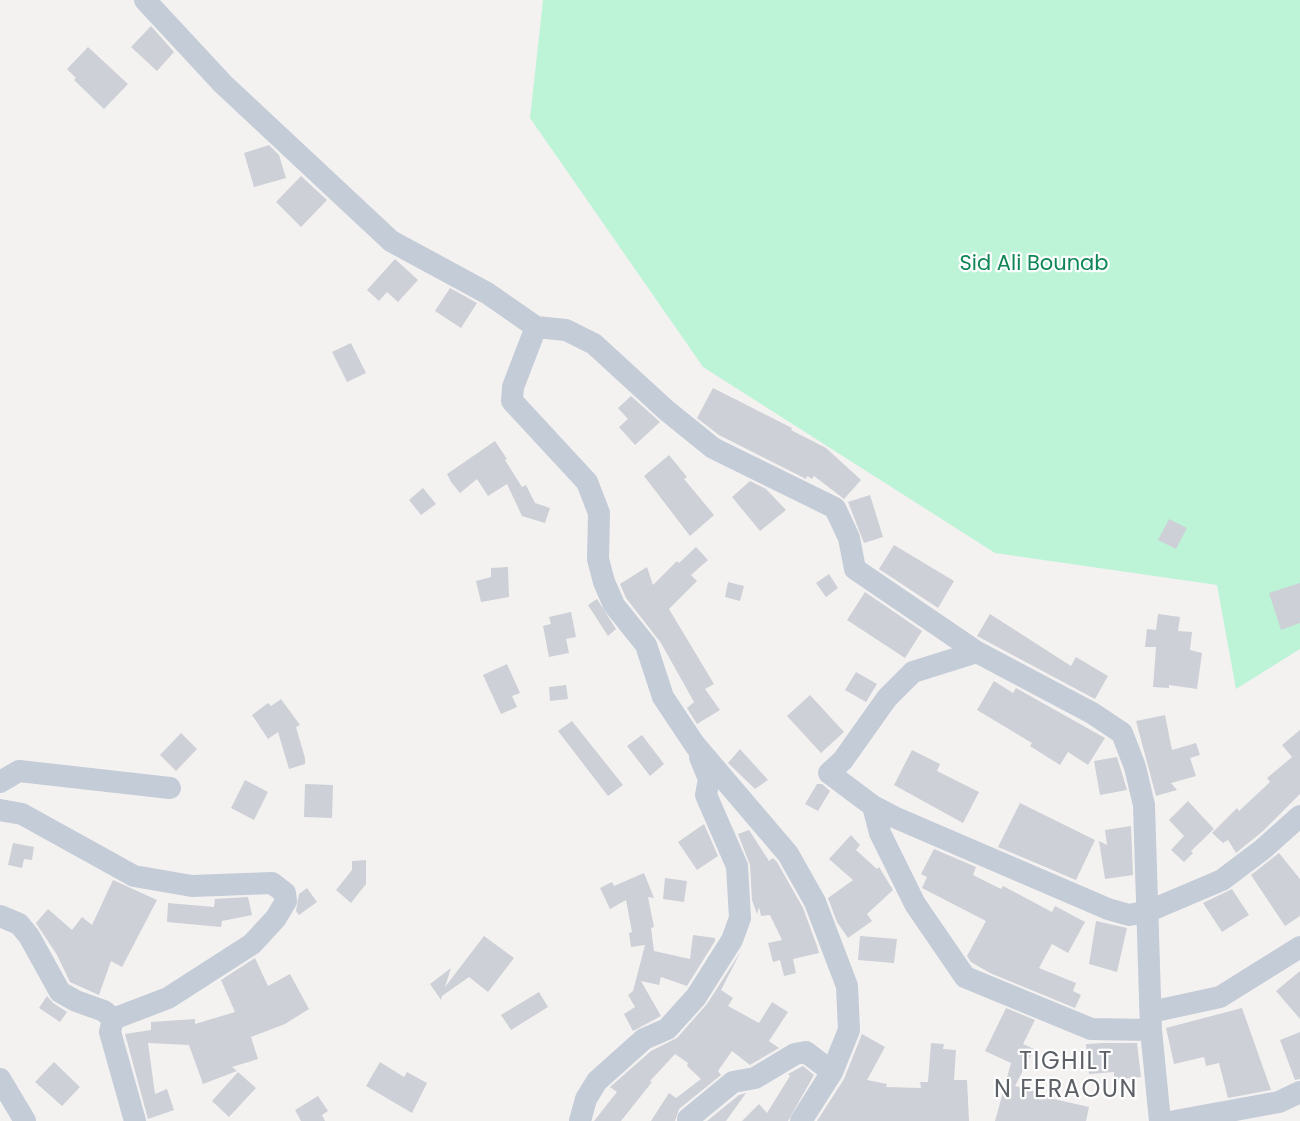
<!DOCTYPE html>
<html>
<head>
<meta charset="utf-8">
<style>
	body { margin:0 }
	canvas { display:block; background:#f4f1f1 }
</style>
</head>
<body>
<canvas width="1300" height="1121"></canvas>
<script>
const ctx = document.querySelector('canvas').getContext('2d');
ctx.lineJoin = 'round';
function paint(path, color) { ctx.fillStyle = color; ctx.fill(path, 'evenodd'); }
const toPath = rows => new Path2D(rows.map(r => 'M' + r).join(''));
function strokePath(path, color, width, dash) { ctx.strokeStyle = color; ctx.lineWidth = width; ctx.lineCap = dash ? 'butt' : 'round'; ctx.setLineDash(dash || []); ctx.stroke(path); }
function drawText(font, color, halo, rows, align = 'center') {
  ctx.font = font + ' Poppins,sans-serif'; ctx.lineWidth = 4.5; ctx.setLineDash([]); ctx.textBaseline = 'middle'; ctx.strokeStyle = halo; ctx.fillStyle = color; for (const [text, x, y, turn = 0] of rows) {
    ctx.save(); ctx.translate(x, y); ctx.rotate((+turn || 0) * Math.PI / 180); ctx.textAlign = isNaN(turn) ? turn : align; if (halo) ctx.strokeText(text, 0, 0); ctx.fillText(text, 0, 0); ctx.restore();
  }
}
paint(toPath([
	[543,0,1300,0,1300,649,1236,689,1217,585,995,553,703,367,530,118]
]), '#bdf4d7');
paint(toPath([
	[151,26,174,52,157,71,131,47],
	[88,47,128,84,104,109,74,80,76,78,67,69],
	[269,145,279,155,286,178,254,187,244,153],
	[301,176,327,200,301,227,276,202],
	[395,259,418,280,398,302,387,292,379,301,367,290],
	[450,288,477,303,461,328,435,311],
	[351,343,366,373,347,382,332,352],
	[713,388,792,428,791,430,826,448,861,480,844,499,814,476,812,479,807,476,806,479,719,435,697,418],
	[631,396,660,422,635,445,619,427,628,419,618,408],
	[495,441,507,459,505,460,522,487,526,485,535,503,550,508,545,523,522,516,507,484,488,496,477,479,460,493,451,482,447,474],
	[669,455,687,477,684,479,714,515,690,536,644,476],
	[750,481,766,489,786,510,760,531,732,497],
	[423,488,436,504,421,515,409,500],
	[870,495,883,537,864,543,848,502],
	[1169,519,1187,528,1176,549,1158,540],
	[894,545,954,581,938,608,879,569],
	[696,547,708,560,691,575,697,581,669,609,714,684,705,689,720,710,697,724,687,708,694,702,661,643,626,598,620,584,647,567,653,585,677,561,679,563],
	[508,567,509,597,481,602,476,581,491,577,491,568],
	[829,574,838,588,826,597,816,583],
	[728,582,744,586,740,601,725,597],
	[1300,583,1300,623,1281,630,1269,593],
	[865,592,922,631,905,658,847,620],
	[597,599,616,629,608,636,588,605],
	[571,612,576,637,566,639,569,653,549,657,543,626,551,624,549,617],
	[990,614,1071,666,1076,657,1108,676,1095,699,977,636],
	[1158,614,1180,617,1178,631,1192,632,1190,650,1202,653,1197,689,1169,685,1169,688,1153,687,1156,647,1145,647,1147,629,1156,630],
	[507,664,520,693,512,696,517,707,501,714,483,675],
	[856,672,877,684,866,702,845,690],
	[994,681,1013,693,1016,688,1105,738,1088,765,1068,752,1060,765,1030,746,1032,743,977,710],
	[566,685,568,699,550,701,549,687],
	[810,695,844,732,821,753,787,716],
	[281,699,300,725,296,727,305,758,305,764,289,769,278,732,268,739,252,715,268,703,271,706],
	[1165,715,1172,750,1196,743,1200,755,1190,758,1196,776,1171,783,1177,790,1156,796,1136,721],
	[572,721,623,785,608,796,558,731],
	[1300,730,1300,794,1263,831,1236,853,1228,840,1223,843,1212,833,1237,808,1239,811,1270,782,1267,778,1292,757,1282,745],
	[181,733,197,749,176,771,160,755],
	[642,735,664,764,650,776,627,746],
	[740,749,768,780,755,789,728,763],
	[912,750,940,764,937,771,979,792,963,823,894,785],
	[1117,757,1127,790,1100,795,1094,761],
	[245,780,268,792,254,820,231,808],
	[305,784,333,785,332,818,304,817],
	[817,784,822,784,830,791,818,811,805,804],
	[1188,801,1214,829,1191,851,1193,853,1184,862,1171,850,1184,836,1169,820],
	[1020,803,1095,840,1076,880,998,847],
	[704,824,718,856,697,870,678,842],
	[1131,826,1133,875,1105,879,1099,841,1107,845,1105,830],
	[749,830,769,861,773,858,777,862,803,908,817,946,819,953,793,959,796,973,784,976,780,960,773,962,768,943,782,940,770,915,761,916,759,907,757,914,752,900,750,865,738,834],
	[851,835,860,845,856,850,877,869,879,867,893,890,867,914,872,921,848,938,837,922,828,898,853,880,829,859],
	[13,843,34,847,32,860,24,859,22,868,8,865],
	[934,849,976,867,973,875,1001,889,1003,886,1052,912,1055,906,1085,922,1068,953,1052,944,1039,968,1076,983,1073,991,1081,995,1075,1008,990,973,971,962,967,956,986,921,922,888,927,877,921,874],
	[1279,853,1300,879,1300,916,1285,926,1251,875],
	[366,860,366,884,351,903,336,890,352,870,352,861],
	[644,873,654,898,648,897,654,927,651,928,654,951,690,959,693,935,715,938,715,941,687,986,661,977,659,985,641,981,661,1016,633,1031,624,1014,635,1007,628,995,633,991,645,945,631,947,629,933,632,932,626,900,610,909,600,888,612,882,614,886],
	[665,878,687,881,684,902,663,899],
	[113,880,157,900,122,967,111,961,99,995,70,982,57,955,36,923,48,909,72,930,82,917,92,925],
	[307,888,317,902,299,915,296,911,299,894],
	[1232,889,1249,915,1222,932,1203,903],
	[248,897,252,915,222,921,221,927,167,922,168,903,214,907,215,899],
	[1096,921,1127,928,1117,972,1089,964],
	[484,936,514,958,488,992,469,977,442,996,441,1000,430,984,451,968,445,987],
	[860,936,897,939,894,963,858,960],
	[741,951,721,990,733,998,728,1006,759,1023,772,1002,788,1012,769,1041,779,1048,750,1065,732,1051,718,1071,721,1075,679,1109,675,1121,651,1121,669,1093,676,1098,701,1079,687,1066,688,1063,675,1054,650,1081,652,1082,621,1121,594,1121,617,1092,610,1087,651,1051,677,1038,707,1004],
	[255,958,268,986,290,974,309,1009,285,1024,251,1037,258,1059,232,1067,237,1071,203,1084,189,1045,148,1043,155,1094,167,1089,174,1110,148,1119,125,1034,151,1030,151,1022,195,1019,195,1024,235,1012,221,980],
	[1300,971,1300,1019,1276,991],
	[539,992,548,1007,511,1030,501,1015],
	[47,996,53,1003,67,1012,60,1022,39,1008],
	[1006,1008,1035,1020,1023,1044,1034,1049,1015,1086,1037,1092,1036,1095,1089,1107,1086,1121,995,1121,1011,1063,985,1051],
	[1242,1008,1271,1090,1228,1098,1219,1063,1206,1066,1204,1057,1174,1064,1166,1028],
	[1300,1032,1300,1079,1295,1080,1280,1040],
	[862,1034,885,1047,867,1080,887,1084,886,1087,921,1088,920,1082,928,1082,931,1043,944,1044,943,1049,956,1050,954,1080,967,1080,969,1121,817,1121,844,1079],
	[1104,1043,1137,1043,1141,1077,1114,1080,1114,1072,1089,1074,1086,1044],
	[54,1062,80,1087,62,1106,35,1082],
	[380,1062,404,1077,407,1072,427,1083,412,1113,366,1086],
	[803,1066,814,1075,788,1121,742,1121,759,1104,767,1113,790,1076,788,1074],
	[238,1072,256,1088,229,1117,212,1101],
	[746,1093,726,1121,707,1121,739,1095],
	[318,1096,328,1111,322,1115,325,1121,301,1121,295,1110]
]), '#cdd0d6');
strokePath(toPath([
	[145,0,223,84,391,241,487,293,536,327,566,330,594,344,666,410,713,448,835,508,849,538,855,569,977,652,1092,713,1122,733,1135,767,1144,805,1151,1030,1160,1121],
	[536,327,513,387,512,401,587,482,599,513,598,559,604,582,614,605,646,645,663,697,695,745,788,854,815,902,847,986,849,1030,832,1072,801,1121],
	[977,652,913,672,887,698,843,760,829,773,873,806,894,817,1108,909,1129,915,1149,911,1222,880,1263,849,1300,816],
	[0,782,19,771,170,788],
	[873,806,880,833,915,904,965,977,1091,1029,1151,1030],
	[0,810,22,814,134,876,192,886,272,883,285,893,286,901,276,918,252,944,168,998,113,1019,110,1032,135,1121],
	[0,916,19,924,29,936,60,992,76,1001,104,1011,113,1019],
	[1151,1012,1220,997,1300,947],
	[0,1079,25,1121],
	[688,1119,733,1082,755,1078,795,1054,806,1052,832,1072],
	[580,1121,586,1099,597,1081,644,1039,667,1029,696,997,732,940,740,918,737,866,706,795,709,779,700,757],
	[1175,1121,1279,1102,1300,1092]
]), '#c4ccd7', 22);
drawText('21px', '#0e8655', '#fff', [
	["Sid Ali Bounab",1034,265]
]);
ctx.letterSpacing = '1.5px';
drawText('24px', '#5d6167', '#fff', [
	["TIGHILT",1066,1063],
	["N FERAOUN",1066,1091]
]);
ctx.letterSpacing = '0px';
</script>
</body>
</html>
